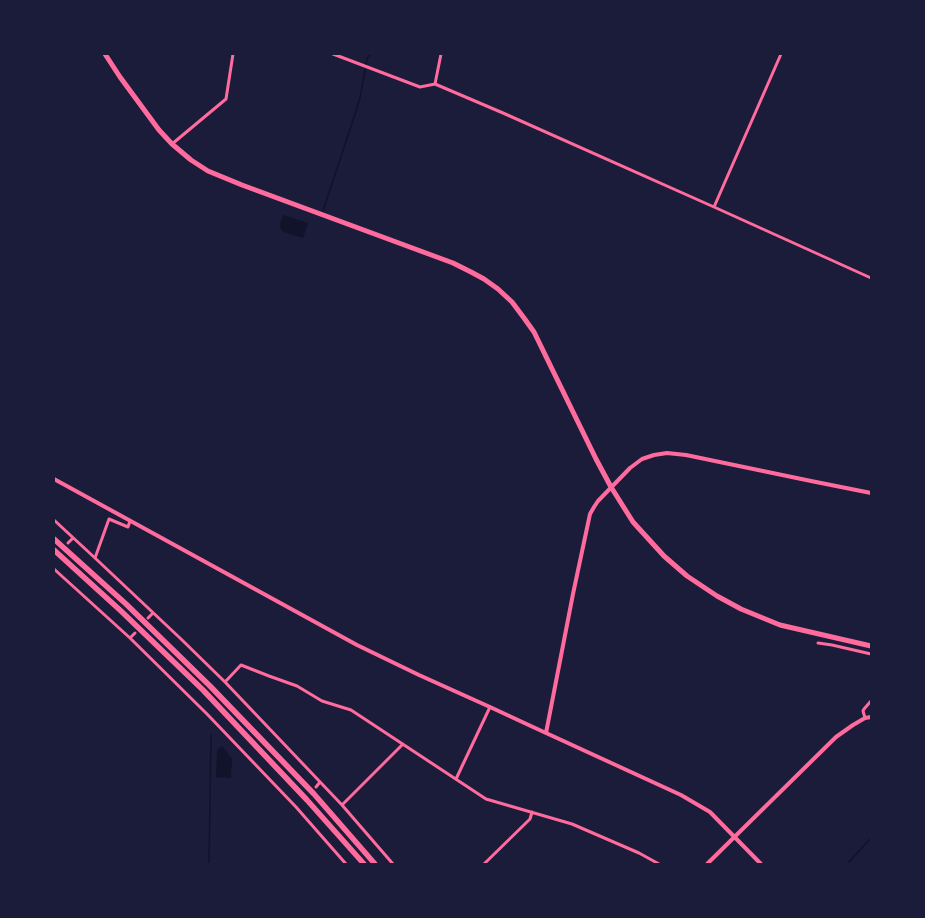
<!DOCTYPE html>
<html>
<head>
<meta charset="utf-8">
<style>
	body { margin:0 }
	#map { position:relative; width:925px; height:918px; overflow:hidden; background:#1b1b3a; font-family:"Exo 2",sans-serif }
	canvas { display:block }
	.frame { position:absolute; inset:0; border:55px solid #1b1b3a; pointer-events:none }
</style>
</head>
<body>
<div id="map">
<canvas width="925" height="918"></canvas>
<div class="frame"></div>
</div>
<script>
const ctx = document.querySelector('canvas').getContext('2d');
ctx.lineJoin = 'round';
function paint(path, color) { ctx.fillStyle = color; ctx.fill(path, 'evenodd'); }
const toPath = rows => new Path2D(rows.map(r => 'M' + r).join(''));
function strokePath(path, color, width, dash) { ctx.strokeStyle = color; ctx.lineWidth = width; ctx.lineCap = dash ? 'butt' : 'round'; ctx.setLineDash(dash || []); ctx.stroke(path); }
paint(toPath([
	[283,215,308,223,303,238,284,232,281,230,280,224],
	[222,746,232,759,231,778,216,777,217,750]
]), '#12122b');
strokePath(toPath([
	[323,211,356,111,360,98,367,59,370,54],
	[209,864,211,735],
	[847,864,871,838]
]), '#12122b', 1.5);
strokePath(toPath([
	[333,54,420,87,435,84,503,113,714,207,781,54],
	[435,84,441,54],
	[172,144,226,99,233,54],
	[714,207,871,278],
	[54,520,95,558,181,639,225,682,342,805,393,864],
	[68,543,73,538],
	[95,558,109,519,128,527,130,521],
	[54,569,130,638,207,714,296,807,346,864],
	[148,618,153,613],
	[130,638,135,633],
	[818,643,832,645,871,654],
	[225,682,241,665,269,676,297,686,322,701,351,710,486,799,572,824,639,853,659,864],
	[865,718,863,711,864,709,871,701],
	[456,779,490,707],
	[316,787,320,782],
	[342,805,403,744],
	[484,864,530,819,532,812]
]), '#ff6b9d', 3);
strokePath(toPath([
	[54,479,357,645,419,675,490,707,533,727,681,795,710,812,761,864],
	[546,733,573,594,590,514,594,507,598,501,630,468,642,459,654,455,667,453,686,455,811,481,871,493],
	[707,864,836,737,853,725,865,718,871,717]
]), '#ff6b9d', 4);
strokePath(toPath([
	[105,54,120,77,159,130,172,144,191,160,208,171,242,185,453,263,471,272,484,279,498,289,512,302,524,318,534,332,596,459,611,487,633,522,664,556,687,576,717,596,741,609,780,625,871,646]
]), '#ff6b9d', 5);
strokePath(toPath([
	[54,539,126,604,210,686,314,794,375,864],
	[54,550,121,611,203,690,307,800,364,864]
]), '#ff6b9d', 5.5);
</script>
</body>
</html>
